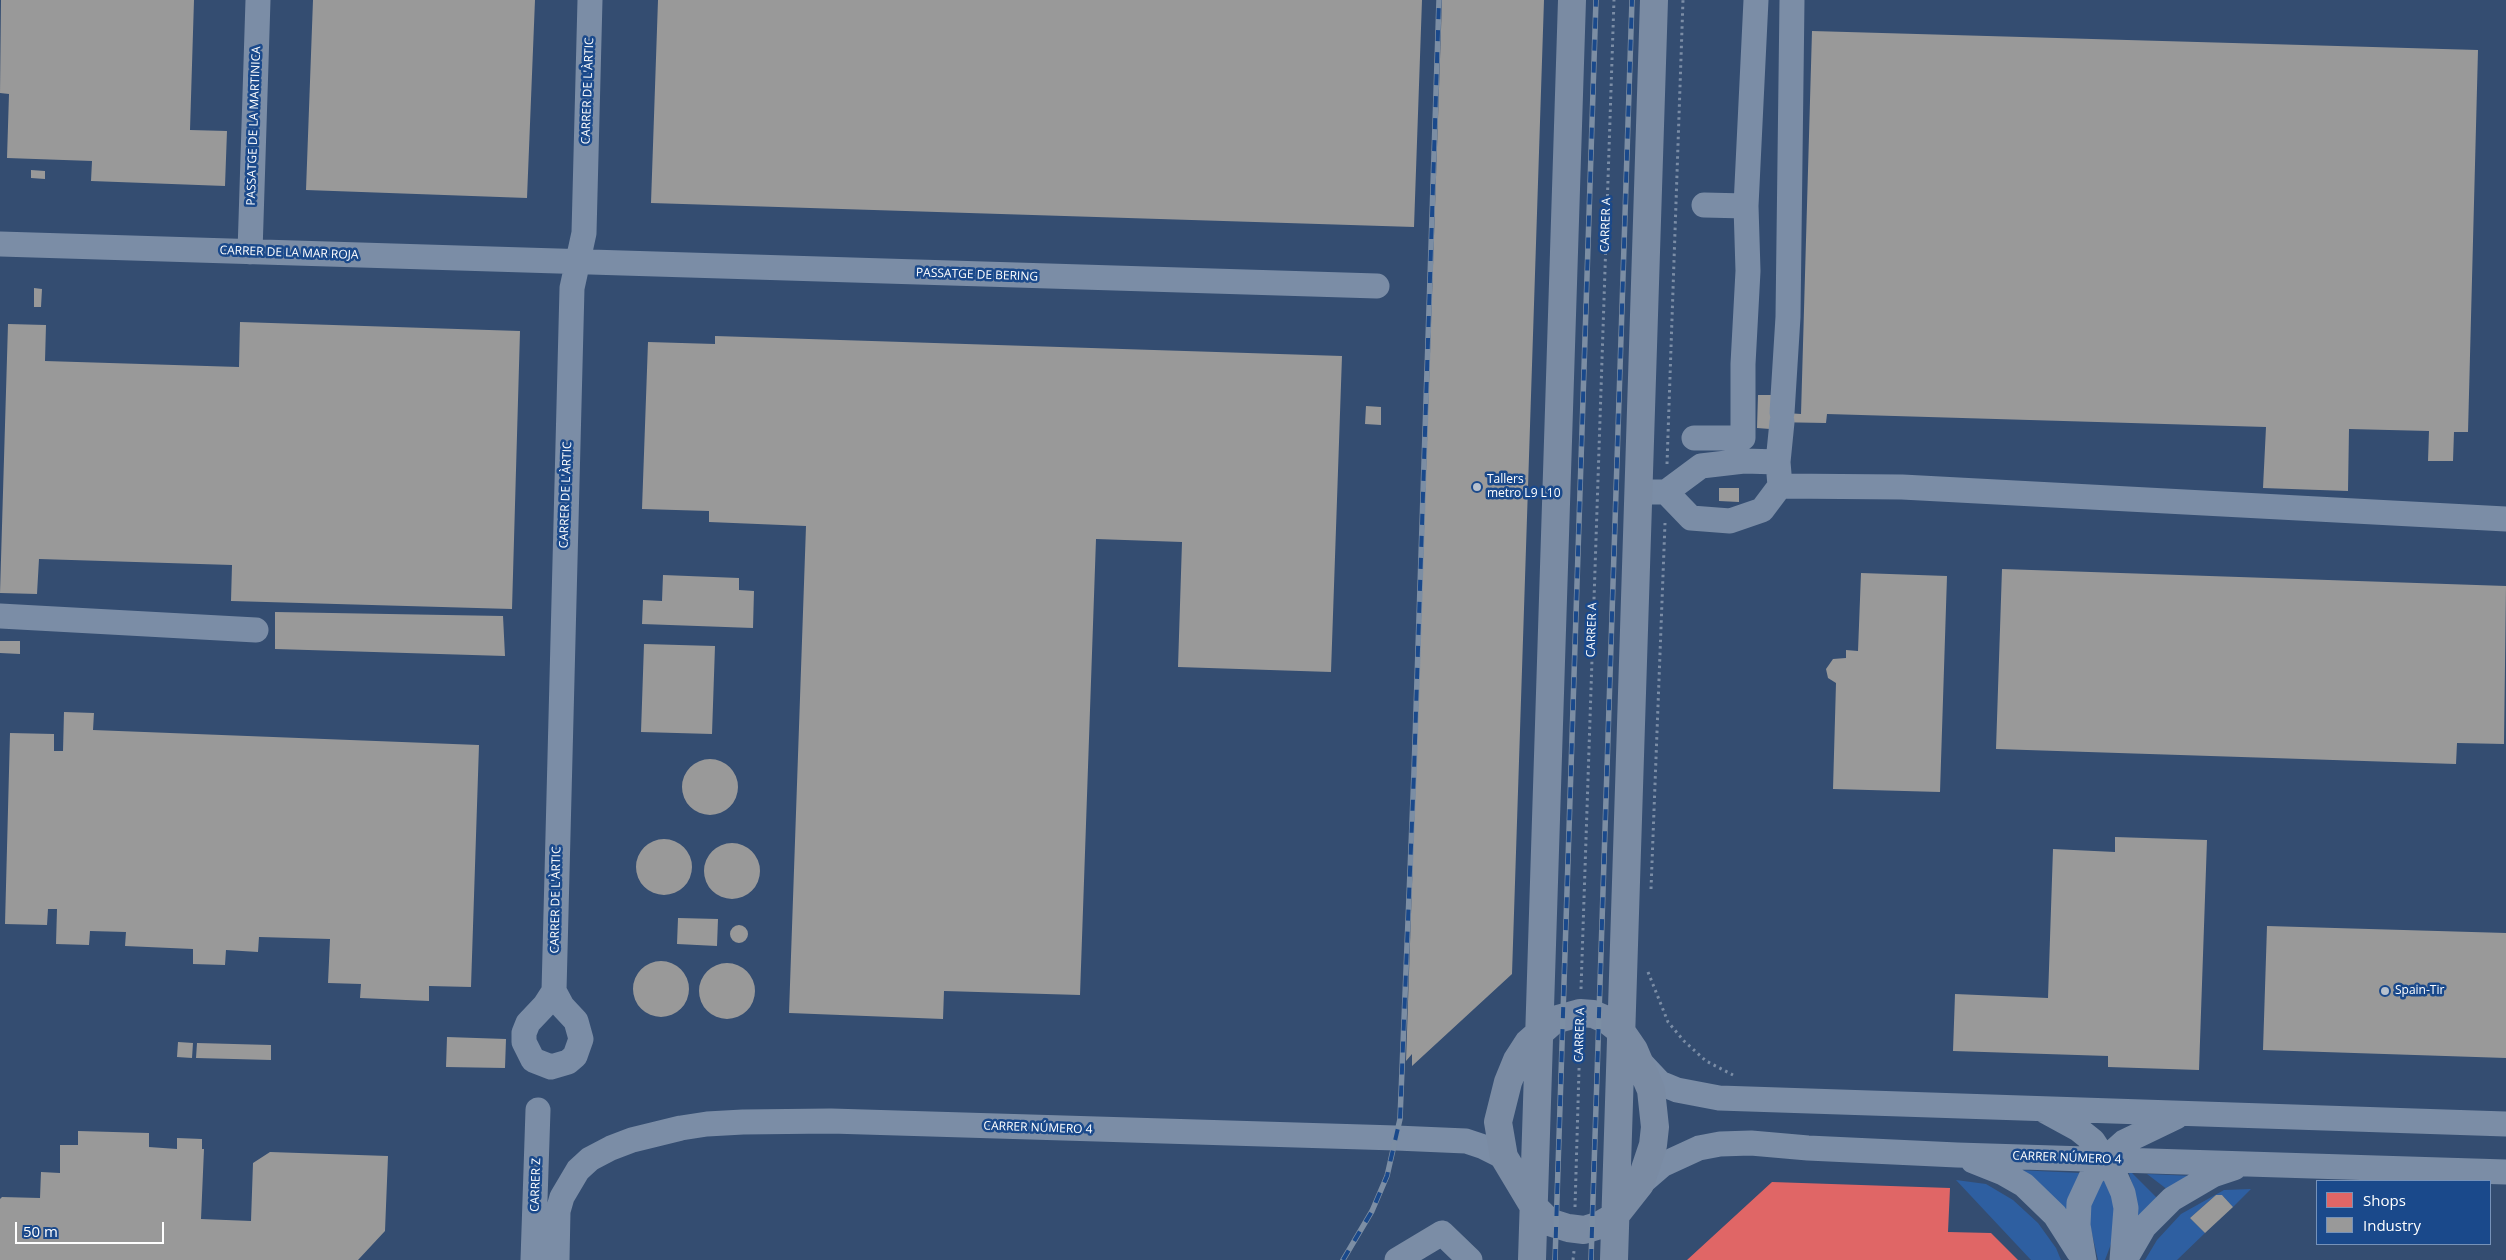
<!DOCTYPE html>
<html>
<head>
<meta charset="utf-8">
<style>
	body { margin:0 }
	#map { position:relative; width:2506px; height:1260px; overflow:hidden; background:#344d71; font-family:"Open Sans",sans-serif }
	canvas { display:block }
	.legend { position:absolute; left:2316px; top:1180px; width:175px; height:65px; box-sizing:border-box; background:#1a498b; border:1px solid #7692b9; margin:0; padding:6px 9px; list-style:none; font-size:15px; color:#fff }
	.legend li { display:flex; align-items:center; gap:10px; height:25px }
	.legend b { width:25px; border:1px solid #7692b9 }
	.scale { position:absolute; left:15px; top:1222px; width:149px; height:22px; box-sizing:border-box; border:2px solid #fff; border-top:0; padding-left:6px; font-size:15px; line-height:18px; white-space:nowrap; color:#fff; -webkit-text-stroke:4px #1a498b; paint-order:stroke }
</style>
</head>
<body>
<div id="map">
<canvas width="2506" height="1260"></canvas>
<ul class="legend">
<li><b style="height:14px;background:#e06666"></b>Shops</li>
<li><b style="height:14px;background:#999"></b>Industry</li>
</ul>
<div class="scale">50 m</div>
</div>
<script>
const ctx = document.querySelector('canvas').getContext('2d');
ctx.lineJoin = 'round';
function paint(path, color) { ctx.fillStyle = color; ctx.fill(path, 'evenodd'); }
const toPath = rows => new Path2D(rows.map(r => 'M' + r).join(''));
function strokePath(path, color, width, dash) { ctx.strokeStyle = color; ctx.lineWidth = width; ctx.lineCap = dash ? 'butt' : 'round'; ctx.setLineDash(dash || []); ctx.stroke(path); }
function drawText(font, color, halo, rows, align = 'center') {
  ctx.font = font + ' "Open Sans",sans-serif'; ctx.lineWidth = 5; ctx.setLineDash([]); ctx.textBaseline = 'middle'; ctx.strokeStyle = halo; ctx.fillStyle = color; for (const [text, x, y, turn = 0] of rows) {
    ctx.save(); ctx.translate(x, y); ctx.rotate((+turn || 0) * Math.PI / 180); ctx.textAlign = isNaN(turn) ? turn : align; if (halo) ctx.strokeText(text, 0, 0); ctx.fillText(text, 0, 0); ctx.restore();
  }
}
paint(toPath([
	[2016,1170,2081,1173,2071,1222],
	[2129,1173,2132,1173,2158,1199,2135,1223,2133,1188],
	[2147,1174,2193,1176,2168,1190],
	[2104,1178,2114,1194,2114,1236,2105,1260,2098,1260,2089,1221,2091,1202],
	[1956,1180,1986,1184,2013,1200,2038,1223,2056,1248,2061,1260,2031,1260],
	[2251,1189,2233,1207,2222,1195,2216,1195,2190,1218,2205,1233,2177,1260,2145,1260,2157,1240,2181,1214,2224,1190]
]), '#2e5fa1');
paint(toPath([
	[1772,1182,1950,1188,1948,1232,1991,1233,2018,1260,1687,1260]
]), '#e06666');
paint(toPath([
	[1,0,194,0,190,130,227,131,225,186,91,181,92,161,7,158,9,94,0,93],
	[313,0,535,0,527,198,306,190],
	[658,0,1422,0,1414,227,651,203],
	[1442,0,1544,0,1512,974,1412,1066,1412,1054,1406,1061],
	[1812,31,2478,50,2468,432,2454,432,2453,461,2428,461,2429,431,2349,429,2348,491,2263,488,2266,427,1827,414,1826,423,1770,422,1770,429,1757,428,1758,395,1771,395,1771,412,1801,414],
	[31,170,45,171,45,179,31,178],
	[34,288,42,289,41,307,34,307],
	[240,322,520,331,512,609,231,601,232,565,39,559,37,594,0,593,8,324,46,325,45,361,239,367],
	[715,336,1342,356,1331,672,1178,667,1182,542,1096,539,1080,995,944,991,943,1019,789,1013,806,526,709,522,709,511,642,509,648,342,715,344],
	[1366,406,1381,407,1381,425,1365,424],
	[1719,488,1739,488,1739,502,1719,501],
	[2002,569,2506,586,2504,744,2457,743,2456,764,1996,749],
	[1861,573,1947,576,1940,792,1833,789,1836,683,1828,678,1826,669,1833,659,1846,658,1846,650,1858,651],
	[663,575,739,578,739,590,754,591,753,628,642,624,643,600,662,601],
	[275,612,503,616,505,656,275,649],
	[0,641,20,641,20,654,0,653],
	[644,644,715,646,712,734,641,732],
	[64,712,94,713,93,730,479,745,471,987,429,986,429,1001,360,998,361,984,328,983,330,939,259,937,258,952,226,950,225,965,193,964,193,949,125,946,126,932,90,931,89,945,56,944,57,909,48,909,47,925,5,924,10,733,54,734,54,751,63,751],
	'682 787a28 28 0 1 1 56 0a28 28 0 1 1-56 0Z',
	[2115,837,2207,840,2199,1070,2108,1067,2108,1056,1953,1051,1955,994,2048,998,2053,849,2115,852],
	'636 867a28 28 0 1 1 56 0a28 28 0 1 1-56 0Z',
	'704 871a28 28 0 1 1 56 0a28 28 0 1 1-56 0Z',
	[678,918,718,919,717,946,677,944],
	'730 934a9 9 0 1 1 18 0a9 9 0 1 1-18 0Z',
	[2267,926,2506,933,2506,1058,2263,1050],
	'633 989a28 28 0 1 1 56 0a28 28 0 1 1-56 0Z',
	'699 991a28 28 0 1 1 56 0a28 28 0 1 1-56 0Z',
	[447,1037,506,1039,505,1068,446,1067],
	[178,1042,193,1043,192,1058,177,1057],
	[197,1043,271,1045,271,1060,196,1058],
	[78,1131,149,1133,149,1147,177,1149,177,1138,202,1139,202,1149,204,1149,201,1219,251,1221,253,1163,270,1152,388,1156,385,1231,358,1260,0,1260,0,1199,2,1197,40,1198,41,1172,60,1173,60,1145,78,1145],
	[2216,1195,2222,1195,2233,1207,2205,1233,2190,1218]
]), '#999');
strokePath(toPath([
	[1667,464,1683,0],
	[1651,889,1665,523],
	[1648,972,1668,1022,1684,1041,1706,1061,1733,1075],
	[1581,989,1614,0],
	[1575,1207,1580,1036],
	[1573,1260,1574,1251]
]), '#7b8da6', 3, [2.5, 4]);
strokePath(toPath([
	[1746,206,1756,0],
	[0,244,1377,286],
	[250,252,258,0],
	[1782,413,1788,317,1792,0],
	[1782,422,1778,462,1780,486,1902,487,2506,519],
	[1694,438,1743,438,1743,364,1748,271,1746,206,1704,205],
	[1638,492,1666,492,1701,466,1744,461,1778,462],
	[1666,492,1691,518,1730,521,1762,510,1780,486],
	[0,616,256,630],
	[554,991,572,288,584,233,590,0],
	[554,991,562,1006,576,1021,581,1039,575,1056,568,1062,551,1067,533,1060,524,1042,524,1033,528,1023,545,1005,554,991],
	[1643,1065,1660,1083,1677,1090,1719,1098,2506,1124],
	[2045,1111,2078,1129,2093,1141,2115,1175,2123,1193,2126,1208,2122,1260],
	[1973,1161,2003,1173,2024,1185,2055,1215,2078,1251],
	[1640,1184,1662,1165,1699,1148,1720,1144,1751,1143,1808,1148,1957,1155,2506,1172],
	[2126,1258,2144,1227,2172,1199,2213,1175,2234,1168],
	[533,1260,538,1110],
	[557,1260,558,1211,562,1197,578,1170,590,1159,611,1148,632,1140,681,1128,707,1124,743,1122,831,1121,1396,1138,1466,1141,1484,1147,1504,1157],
	[1397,1260,1442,1233,1470,1260],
	[2084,1260,2078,1225,2079,1203,2092,1175,2105,1159,2124,1142,2176,1117]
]), '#7b8da6', 25);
strokePath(toPath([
	[1580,1013,1593,1014,1607,1020,1621,1031,1634,1050,1651,1090,1655,1127,1653,1145,1640,1184,1614,1217,1600,1225,1584,1230,1568,1228,1549,1222,1534,1207,1504,1157,1498,1122,1508,1082,1517,1060,1528,1043,1554,1020,1580,1013],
	[1532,1260,1572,0],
	[1614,1260,1654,0]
]), '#7a8ba3', 28);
const rail = toPath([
	[1343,1260,1372,1211,1387,1176,1400,1119,1414,772,1439,0],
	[1555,1260,1596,0],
	[1591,1260,1632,0]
]);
strokePath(rail, '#7c8ea4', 5.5);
strokePath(rail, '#1a498b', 4, [11]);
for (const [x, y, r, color] of [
	[1477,487,5,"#b8c1cd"],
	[2385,991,5,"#b8c1cd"]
]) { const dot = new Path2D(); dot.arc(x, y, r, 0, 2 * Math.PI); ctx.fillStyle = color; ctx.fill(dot); strokePath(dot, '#1a498b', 2); }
drawText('12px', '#fff', '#1a498b', [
	["CARRER DE L'ÀRTIC",588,91,-88],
	["PASSATGE DE LA MARTINICA",254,126,-88],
	["CARRER A",1606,225,-88],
	["CARRER DE LA MAR ROJA",289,253,2],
	["PASSATGE DE BERING",977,275,2],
	["CARRER DE L'ÀRTIC",566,495,-88],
	["CARRER A",1592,630,-88],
	["CARRER DE L'ÀRTIC",556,900,-89],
	["CARRER A",1580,1035,-88],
	["CARRER NÚMERO 4",1038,1128,2],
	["CARRER NÚMERO 4",2067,1158,2],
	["CARRER Z",536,1185,-88]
]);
drawText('12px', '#fff', '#1a498b', [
	["Tallers",1487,480],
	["metro L9 L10",1487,494],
	["Spain-Tir",2395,991]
], 'left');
</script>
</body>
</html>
